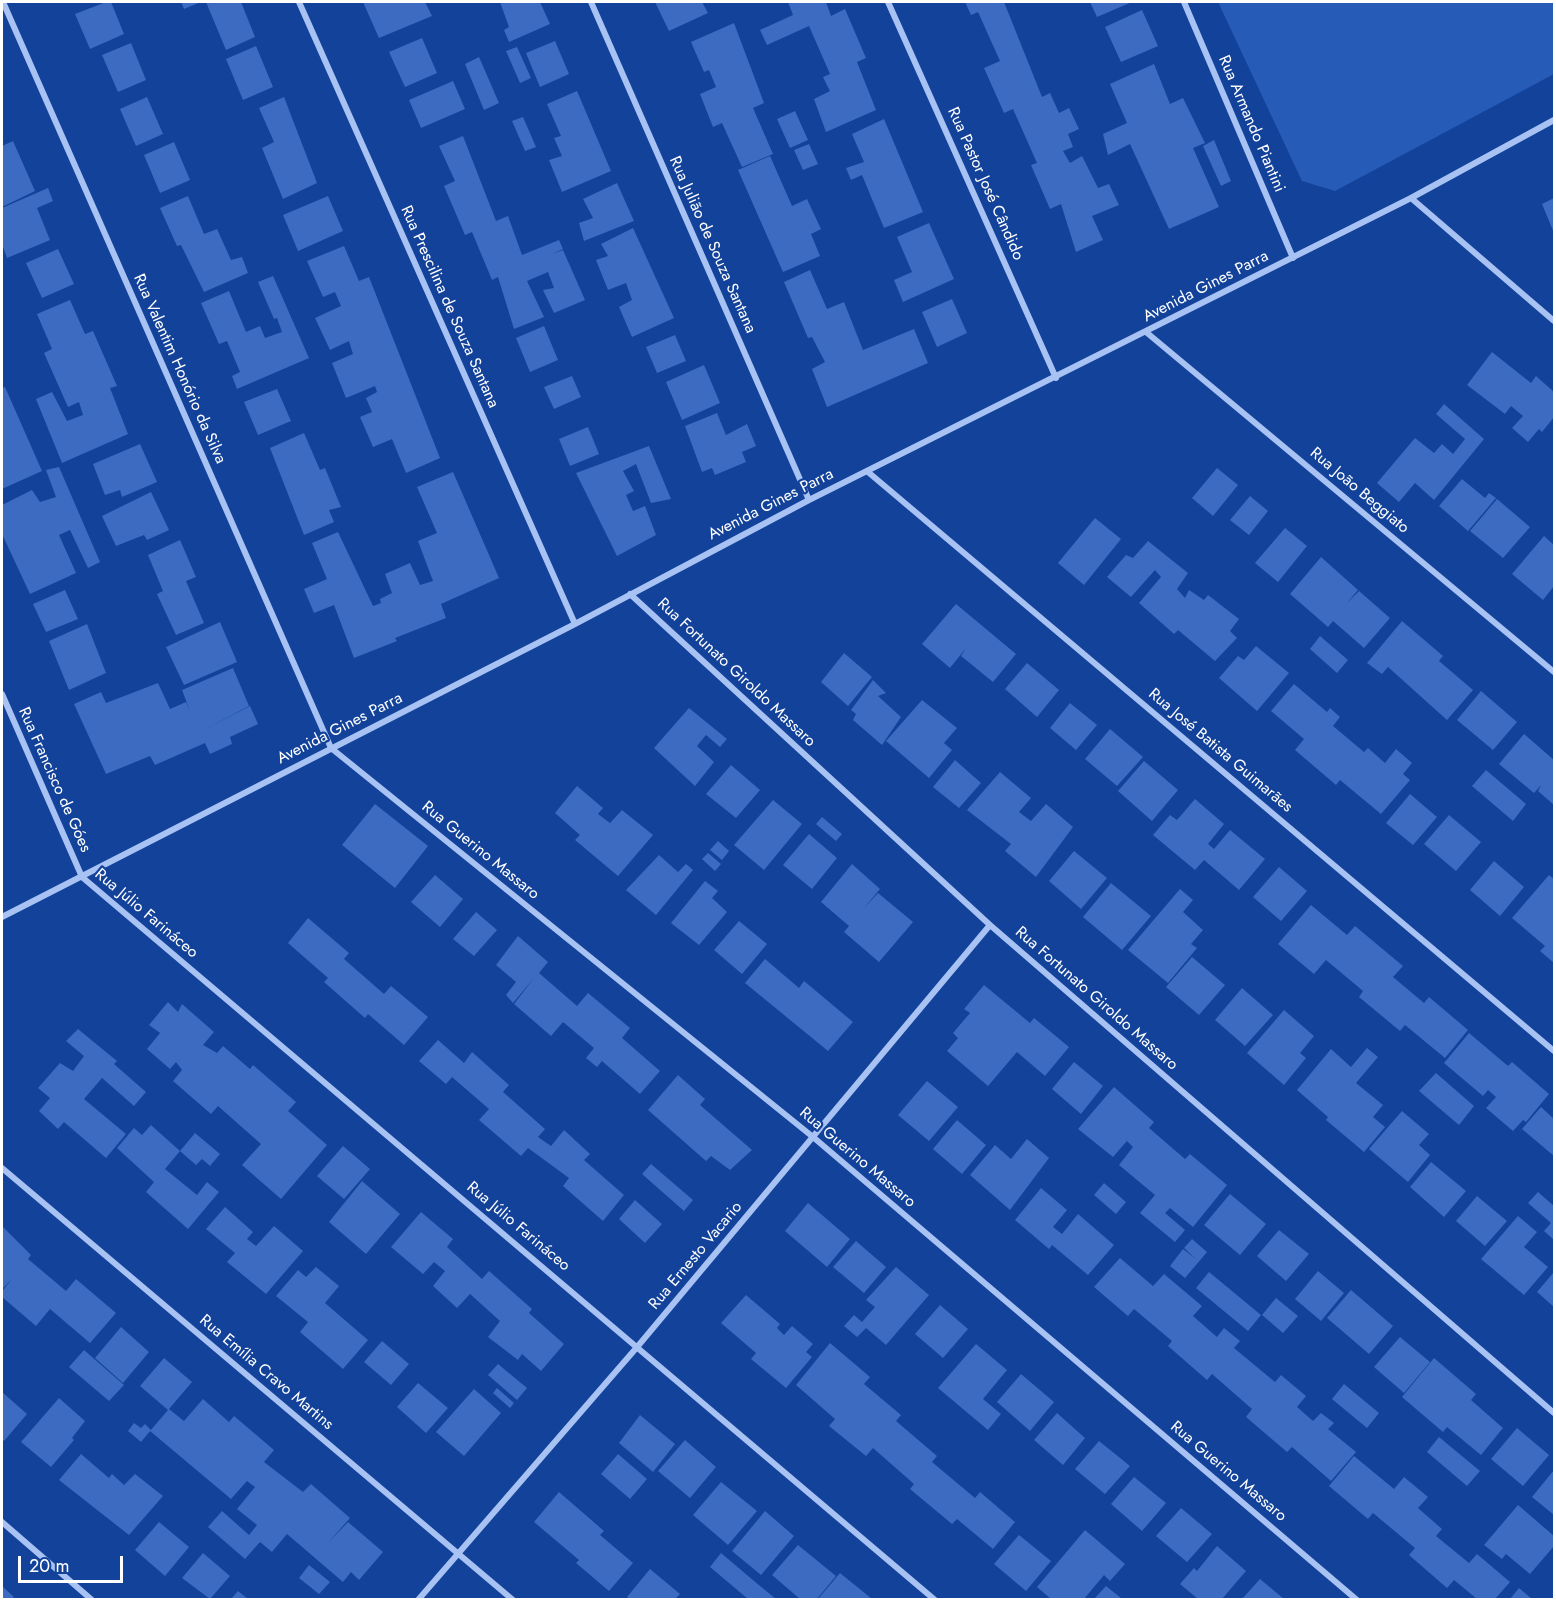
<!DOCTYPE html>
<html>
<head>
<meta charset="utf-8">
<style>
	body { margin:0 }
	#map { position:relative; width:1556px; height:1601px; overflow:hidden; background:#13429a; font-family:Jost,sans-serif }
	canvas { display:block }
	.frame { position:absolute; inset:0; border:3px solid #fff; pointer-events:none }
	.scale { position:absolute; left:18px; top:1556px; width:105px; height:27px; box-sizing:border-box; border:3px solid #fff; border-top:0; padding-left:8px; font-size:18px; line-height:21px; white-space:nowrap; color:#fff; -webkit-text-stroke:4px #13429a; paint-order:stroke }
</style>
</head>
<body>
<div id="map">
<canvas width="1556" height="1601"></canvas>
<div class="frame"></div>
<div class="scale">20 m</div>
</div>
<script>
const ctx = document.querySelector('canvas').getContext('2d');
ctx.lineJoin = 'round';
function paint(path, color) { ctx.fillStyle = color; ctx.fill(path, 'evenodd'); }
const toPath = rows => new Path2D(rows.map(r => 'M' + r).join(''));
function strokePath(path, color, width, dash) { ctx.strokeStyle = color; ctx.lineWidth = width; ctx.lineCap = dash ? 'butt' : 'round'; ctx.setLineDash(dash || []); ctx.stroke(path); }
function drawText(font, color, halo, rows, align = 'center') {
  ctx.font = font + ' Jost,sans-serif'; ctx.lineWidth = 4.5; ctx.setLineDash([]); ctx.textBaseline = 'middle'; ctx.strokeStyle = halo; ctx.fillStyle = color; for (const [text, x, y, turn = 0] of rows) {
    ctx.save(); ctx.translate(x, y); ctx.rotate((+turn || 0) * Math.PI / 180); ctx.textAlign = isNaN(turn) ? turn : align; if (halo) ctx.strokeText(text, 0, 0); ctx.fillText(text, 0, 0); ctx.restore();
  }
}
paint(toPath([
	[1218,2,1554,2,1554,74,1335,191,1302,181]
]), '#265bb8');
paint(toPath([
	[106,2,111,2,124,34,90,49,75,14],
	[181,2,201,2,184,9],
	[206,2,241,2,255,37,226,50],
	[363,2,425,2,432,16,379,38],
	[500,2,540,2,550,24,509,42,504,30,509,27],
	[655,2,702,2,708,13,669,31],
	[788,2,826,2,831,16,845,9,866,58,857,62,876,110,826,132,814,99,830,91,823,77,830,74,809,26,767,45,760,30,793,15],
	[965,2,1004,2,1042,97,1050,93,1059,113,1069,108,1079,129,1068,134,1073,147,1063,151,1070,163,1082,156,1098,188,1109,184,1119,205,1092,216,1103,240,1076,252,1061,204,1050,209,1031,165,1037,163,1013,109,1004,113,984,68,1000,61,978,12,971,15],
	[1090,2,1132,2,1097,17],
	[1142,10,1158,46,1121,62,1105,27],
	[734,23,764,103,753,108,773,154,742,167,722,123,713,127,700,94,716,87,709,70,704,72,691,42],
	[422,38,437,73,405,87,389,52],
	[555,41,569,74,540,87,526,53],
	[131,43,146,80,118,92,102,55],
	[256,46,273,87,243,100,226,59],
	[517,47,531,78,520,83,506,51],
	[479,57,499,103,484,110,465,64],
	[1154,64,1170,104,1183,98,1205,143,1193,148,1219,207,1169,229,1130,144,1108,155,1103,134,1127,123,1110,84],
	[453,81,465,109,421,128,409,100],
	[577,91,611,171,562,192,549,160,562,156,554,138,561,136,547,104],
	[147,97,163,134,136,146,120,109],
	[284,97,317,183,283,199,262,148,274,142,259,108],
	[795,111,808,140,790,148,777,119],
	[523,117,536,147,525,151,512,121],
	[884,119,923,212,884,228,862,175,851,180,846,168,864,162,852,134],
	[463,136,496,221,508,216,522,255,559,240,563,249,552,254,563,250,585,300,554,313,543,290,554,288,548,272,527,281,544,317,514,329,498,277,492,280,472,232,465,235,444,186,455,181,439,146],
	[1214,140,1231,181,1221,186,1203,146],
	[13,141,35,191,2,207,2,146],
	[174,142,190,180,160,193,144,155],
	[809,144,818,164,803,170,794,150],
	[770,156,792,206,807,199,821,229,811,234,820,256,783,272,738,170],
	[617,183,634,221,584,241,579,223,593,218,583,199],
	[48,188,53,201,37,208,50,240,7,258,2,244,2,208],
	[188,196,204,234,217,229,231,260,242,257,248,273,204,292,181,245,177,246,160,208],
	[328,196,343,231,298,251,283,215],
	[1554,198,1554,233,1542,204],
	[929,223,954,279,903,302,894,280,912,272,897,237],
	[633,228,674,318,632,337,619,307,632,300,626,283,608,290,596,260,608,256,601,244],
	[344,246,359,281,369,277,440,458,406,473,392,439,373,447,360,417,372,412,366,398,377,392,375,386,346,398,332,363,353,354,349,341,330,350,315,318,341,306,335,292,323,297,307,261],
	[58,249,74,284,42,298,26,263],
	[810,270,827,309,844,302,863,350,914,329,928,363,827,407,812,369,825,362,812,337,808,338,784,282],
	[273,276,309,358,237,389,232,376,240,372,227,341,219,344,201,303,229,291,246,332,260,326,265,338,282,332,277,318,274,319,258,282],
	[952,299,967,333,937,347,922,312],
	[70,300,85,334,93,331,117,386,110,388,128,434,62,463,36,399,52,392,67,421,83,415,79,402,68,407,44,353,52,349,37,314],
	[544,326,558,360,530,372,516,338],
	[675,335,686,361,657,373,646,347],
	[1492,352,1531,383,1536,376,1554,392,1554,417,1542,432,1539,429,1528,442,1512,428,1523,416,1511,406,1505,414,1467,385],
	[704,365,720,403,682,420,666,382],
	[572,376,581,397,554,409,544,387],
	[5,387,42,471,2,489,2,388],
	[277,389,291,421,258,435,244,402],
	[1444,404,1484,439,1434,500,1415,483,1399,502,1377,483,1415,438,1434,453,1442,444,1453,454,1465,439,1436,414],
	[717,413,726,435,747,424,756,446,742,452,746,462,715,475,712,468,702,472,685,426],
	[588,427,599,454,570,466,559,439],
	[304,433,320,470,325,468,341,507,329,510,334,522,304,535,270,448],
	[140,444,157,482,122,497,120,490,105,495,93,464],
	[649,446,671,499,651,503,636,464,623,471,634,491,626,495,633,511,645,506,656,535,617,556,576,473],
	[59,467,100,562,88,568,70,530,59,535,76,573,30,594,2,534,2,505,32,490,40,502,56,497,46,470],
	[1217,468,1238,485,1213,516,1192,498],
	[453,472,499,578,441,604,446,618,395,638,397,641,354,658,334,605,314,613,304,589,327,579,312,543,338,532,373,606,381,603,380,599,392,593,385,574,410,563,420,585,433,581,418,541,437,533,417,487],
	[1462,479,1485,498,1489,493,1496,498,1468,531,1439,506],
	[151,492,169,530,147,540,144,535,116,546,102,516],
	[1250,496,1268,511,1249,535,1230,520],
	[1497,499,1530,527,1503,558,1470,531],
	[1095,518,1121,539,1084,585,1058,563],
	[1285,528,1307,546,1278,582,1255,563],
	[1544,536,1554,545,1554,586,1543,600,1512,574],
	[180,540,196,577,186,581,204,623,176,635,157,594,163,591,148,555],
	[1148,541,1188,573,1177,589,1185,598,1189,590,1204,600,1208,595,1239,619,1230,631,1237,638,1215,661,1178,630,1174,634,1139,603,1161,577,1155,570,1131,597,1107,577,1126,555,1133,558],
	[1321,557,1358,590,1347,603,1359,591,1390,618,1364,648,1333,621,1328,627,1290,594],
	[65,590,78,619,46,632,33,604],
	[956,604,1016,654,993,682,961,656,966,648,950,668,922,644],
	[1402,621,1443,656,1439,661,1473,690,1447,720,1388,667,1382,674,1367,663],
	[220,622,237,662,184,685,166,647],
	[87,624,106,673,69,690,49,641],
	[1320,636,1348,660,1337,673,1310,649],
	[1256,646,1289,673,1257,711,1219,678,1238,656,1244,660],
	[844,653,872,677,848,706,821,682],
	[1027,663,1059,690,1037,717,1005,689],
	[233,668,249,706,200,732,250,706,258,724,230,737,232,744,210,754,205,743,155,765,150,756,106,774,74,704,101,692,106,703,158,683,170,709,186,702,190,711,182,690],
	[873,680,886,693,878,696,901,717,882,745,853,720,856,714,851,710],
	[1294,684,1327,712,1330,708,1340,717,1333,726,1364,752,1368,748,1385,763,1396,749,1412,763,1403,774,1410,780,1381,814,1340,780,1336,785,1295,750,1304,739,1271,711],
	[1481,691,1517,722,1493,750,1457,720],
	[922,700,957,728,944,743,952,750,929,778,886,741],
	[1070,703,1097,725,1076,750,1050,728],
	[689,708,727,739,720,747,706,735,697,746,714,762,695,786,654,748],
	[1110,729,1143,757,1117,786,1085,759],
	[1524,734,1554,760,1554,805,1538,791,1541,785,1534,793,1499,764],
	[955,760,981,783,959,808,933,787],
	[1144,761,1178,790,1152,821,1118,791],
	[731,765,760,790,736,818,706,794],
	[1486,770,1526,804,1513,821,1472,786],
	[1000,772,1031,798,1019,812,1031,821,1046,804,1073,827,1036,877,1005,851,1011,844,967,810],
	[577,786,603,808,598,814,610,823,622,810,653,835,618,876,575,840,580,835,555,813],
	[1410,794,1437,817,1413,845,1386,823],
	[1195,799,1224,824,1208,844,1214,849,1230,830,1265,859,1239,890,1204,860,1195,870,1153,835,1170,815,1177,820],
	[773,800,802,824,764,870,734,845],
	[375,804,428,846,395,888,342,845],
	[1449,815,1481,842,1456,871,1424,844],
	[822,817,842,834,836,841,816,824],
	[809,834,837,858,812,889,783,865],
	[718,841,729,851,722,860,710,850],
	[1074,851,1107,878,1081,909,1049,881],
	[708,853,721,864,715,871,702,859],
	[659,855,678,872,686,864,693,870,656,915,626,890],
	[1494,861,1524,887,1500,916,1470,890],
	[852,864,880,889,864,908,878,893,913,922,879,962,844,932,849,926,821,902],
	[1279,867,1307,891,1281,921,1253,897],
	[435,875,463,899,440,927,411,902],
	[1549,875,1554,879,1554,963,1540,951,1545,946,1512,918],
	[705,881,718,891,712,898,727,912,699,945,671,923],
	[1111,883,1151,916,1122,950,1083,917],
	[1180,889,1193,900,1183,912,1203,930,1191,944,1197,948,1168,983,1128,950],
	[1311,905,1347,935,1355,926,1403,966,1393,977,1424,1003,1429,997,1468,1030,1445,1058,1405,1025,1400,1031,1359,997,1363,991,1326,960,1314,974,1278,944],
	[476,912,497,930,474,956,453,939],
	[308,918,349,953,344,959,384,994,391,986,428,1017,404,1045,368,1014,365,1018,324,982,328,978,288,943],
	[739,921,767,944,742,974,714,950],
	[518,936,548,962,539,973,577,1006,588,993,630,1028,622,1038,660,1071,640,1094,602,1061,597,1067,586,1058,594,1048,563,1022,551,1036,514,1004,534,978,513,1003,506,995,516,982,496,965],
	[1192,957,1225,985,1199,1015,1166,987],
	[765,959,799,988,804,981,853,1022,828,1051,745,983],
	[984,985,1030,1023,1034,1018,1069,1047,1045,1076,1017,1052,988,1086,947,1051,958,1038,953,1033,970,1013,964,1009],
	[1242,988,1273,1015,1245,1046,1215,1020],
	[168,1002,178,1012,182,1004,214,1032,203,1045,217,1053,223,1046,250,1069,253,1065,296,1102,288,1111,327,1145,281,1199,242,1165,261,1144,218,1106,211,1114,173,1081,182,1070,176,1062,170,1069,147,1049,160,1033,149,1025],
	[1284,1010,1314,1036,1300,1053,1306,1058,1284,1085,1247,1053],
	[78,1029,117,1061,114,1064,146,1092,134,1106,102,1078,84,1099,126,1134,106,1158,64,1122,58,1129,39,1111,50,1098,38,1088,60,1063,73,1071,84,1056,66,1041],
	[1469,1033,1508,1066,1512,1062,1549,1094,1526,1122,1523,1120,1513,1131,1486,1108,1496,1097,1488,1090,1483,1096,1444,1063],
	[438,1040,464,1063,472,1052,509,1085,503,1092,545,1129,538,1137,551,1146,564,1130,590,1154,584,1160,624,1195,603,1221,563,1186,569,1178,528,1148,521,1156,479,1120,489,1109,452,1077,460,1068,446,1084,419,1061],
	[1367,1048,1378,1057,1356,1083,1383,1105,1373,1117,1385,1127,1364,1152,1326,1120,1328,1117,1297,1090,1331,1049,1351,1067],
	[1074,1062,1103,1086,1081,1114,1052,1089],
	[1436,1073,1474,1106,1459,1125,1419,1091],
	[678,1075,705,1099,700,1105,752,1150,730,1170,711,1156,706,1161,648,1110],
	[927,1081,958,1107,929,1141,898,1115],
	[1114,1087,1154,1122,1149,1128,1185,1159,1190,1154,1227,1185,1193,1227,1170,1208,1165,1213,1185,1230,1175,1242,1140,1213,1155,1195,1119,1165,1133,1147,1127,1141,1113,1157,1078,1129],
	[1541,1107,1554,1119,1554,1156,1522,1129],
	[1402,1111,1429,1134,1419,1145,1430,1155,1408,1182,1369,1149],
	[957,1120,986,1145,962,1174,933,1149],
	[151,1125,180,1151,165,1169,197,1195,207,1182,219,1192,188,1229,146,1192,154,1182,117,1148,134,1128,142,1135],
	[195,1133,220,1154,210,1166,202,1159,196,1165,180,1151],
	[1027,1139,1049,1158,1010,1210,970,1175,995,1145,1011,1159],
	[343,1146,370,1169,344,1199,317,1176],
	[1431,1162,1466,1191,1444,1217,1410,1187],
	[651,1164,693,1200,684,1211,642,1174],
	[362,1181,400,1214,366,1254,329,1222],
	[1104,1183,1126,1202,1116,1214,1094,1195],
	[1041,1188,1067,1210,1053,1227,1062,1234,1078,1214,1114,1245,1088,1275,1052,1245,1049,1249,1015,1220],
	[1538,1192,1554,1206,1554,1240,1544,1231,1551,1223,1528,1203],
	[1230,1194,1266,1224,1240,1255,1204,1225],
	[1477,1196,1507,1221,1485,1246,1456,1221],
	[635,1200,662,1224,645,1243,619,1219],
	[808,1203,850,1239,827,1267,785,1231],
	[225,1207,253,1232,247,1239,256,1246,274,1226,303,1251,266,1294,227,1262,235,1253,206,1229],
	[421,1212,453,1239,447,1247,482,1279,489,1271,532,1309,529,1313,564,1344,541,1371,522,1354,518,1360,488,1337,500,1321,470,1294,457,1308,433,1286,445,1271,434,1262,423,1274,391,1247],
	[1518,1216,1537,1232,1524,1247,1548,1267,1524,1295,1481,1259],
	[2,1226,31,1255,28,1259,66,1291,76,1279,116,1313,90,1343,50,1309,36,1326,2,1297,2,1291,12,1279,2,1289],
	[1279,1230,1309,1254,1286,1281,1257,1256],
	[1192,1239,1207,1252,1185,1278,1170,1266,1183,1249,1196,1259,1184,1248],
	[856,1241,886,1267,864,1293,833,1267],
	[1120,1258,1153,1286,1164,1274,1202,1306,1193,1316,1217,1337,1224,1328,1240,1341,1234,1348,1275,1382,1281,1375,1306,1396,1297,1407,1313,1421,1321,1413,1334,1423,1328,1429,1356,1452,1331,1481,1292,1447,1287,1452,1246,1417,1252,1409,1212,1374,1207,1380,1168,1346,1172,1341,1134,1309,1128,1316,1094,1287],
	[316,1267,339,1286,325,1303,368,1340,343,1369,300,1332,308,1322,276,1296,298,1270,306,1277],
	[896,1267,929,1295,886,1345,866,1328,857,1337,844,1326,854,1315,862,1322,875,1307,866,1300],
	[1318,1271,1344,1293,1321,1321,1295,1299],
	[1209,1272,1261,1315,1248,1331,1196,1288],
	[1554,1272,1554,1307,1537,1292],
	[1351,1290,1393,1326,1369,1354,1327,1318],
	[746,1295,780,1324,777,1328,784,1335,792,1326,813,1344,806,1352,812,1357,786,1388,751,1359,756,1353,721,1323],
	[1276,1298,1298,1316,1283,1333,1262,1315],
	[940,1305,968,1329,943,1358,915,1334],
	[121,1327,149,1352,123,1383,95,1358],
	[1400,1337,1430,1362,1404,1393,1374,1367],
	[382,1341,409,1364,391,1385,364,1362],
	[830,1343,870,1377,864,1384,901,1415,896,1421,937,1456,932,1462,975,1498,980,1492,1015,1522,993,1549,957,1519,952,1524,910,1489,914,1484,873,1448,866,1456,829,1426,835,1419,796,1385],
	[976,1344,1007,1370,983,1399,1001,1414,988,1430,938,1388],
	[84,1350,124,1385,109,1401,69,1367],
	[164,1358,192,1382,169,1409,184,1421,203,1399,229,1422,234,1416,274,1450,264,1462,303,1492,311,1484,350,1518,327,1544,348,1522,383,1552,359,1580,351,1572,343,1582,287,1534,272,1552,260,1542,245,1559,208,1527,222,1511,249,1535,257,1525,237,1509,255,1487,247,1481,231,1499,150,1431,168,1410,140,1386],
	[1434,1358,1476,1394,1471,1400,1503,1428,1481,1455,1447,1427,1443,1432,1402,1397],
	[498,1364,527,1388,517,1400,488,1375],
	[1021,1374,1054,1402,1030,1431,997,1402],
	[418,1383,448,1408,426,1433,397,1407],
	[1344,1384,1379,1413,1367,1428,1332,1399],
	[497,1388,514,1403,510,1408,493,1393],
	[474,1389,501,1413,464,1456,436,1432],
	[2,1392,27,1414,4,1441,2,1439],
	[59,1398,85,1421,72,1438,74,1440,51,1467,21,1442],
	[1057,1413,1085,1438,1063,1465,1034,1440],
	[640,1415,675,1444,653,1472,619,1443],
	[134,1423,141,1428,145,1424,151,1430,141,1442,128,1431],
	[1517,1428,1549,1455,1523,1486,1491,1459],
	[1439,1437,1480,1471,1467,1486,1427,1452],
	[685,1440,716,1467,690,1498,658,1471],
	[1099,1441,1130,1466,1105,1494,1075,1469],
	[81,1454,109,1478,112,1474,124,1485,135,1474,163,1496,129,1535,59,1480],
	[618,1454,647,1479,630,1499,601,1474],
	[1354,1456,1394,1489,1404,1477,1428,1497,1418,1508,1442,1529,1436,1536,1469,1563,1477,1554,1510,1582,1495,1599,1477,1599,1454,1580,1447,1588,1409,1555,1415,1548,1373,1513,1368,1519,1329,1486],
	[1554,1470,1554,1515,1532,1497],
	[1134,1477,1166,1503,1142,1531,1111,1504],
	[721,1482,757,1511,728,1545,693,1515],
	[559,1492,604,1531,600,1535,633,1563,609,1591,576,1563,579,1560,534,1522],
	[1518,1505,1554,1536,1554,1546,1530,1574,1506,1554,1502,1559,1484,1545],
	[1181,1508,1212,1534,1187,1562,1156,1536],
	[765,1511,794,1536,761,1575,732,1551],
	[159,1522,189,1547,165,1576,135,1550],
	[1085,1530,1125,1564,1110,1581,1104,1575,1084,1599,1051,1599,1037,1587],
	[1019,1535,1051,1561,1026,1591,994,1564],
	[798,1545,836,1576,817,1599,800,1599,772,1575],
	[1217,1546,1246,1571,1222,1599,1198,1599,1180,1584,1194,1568,1197,1571],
	[203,1553,230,1576,210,1599,182,1578],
	[721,1553,760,1586,776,1599,748,1599,710,1567],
	[309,1565,330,1582,319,1594,299,1578],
	[650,1569,680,1594,675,1599,630,1599,627,1597],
	[840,1573,872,1599,818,1599],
	[1260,1579,1284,1599,1242,1599],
	[2,1586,14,1597,11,1599,2,1599],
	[1106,1586,1121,1598,1120,1599,1094,1599],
	[1519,1588,1532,1599,1510,1599],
	[238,1591,248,1599,231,1599]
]), '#3c6bc1');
strokePath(toPath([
	[3,2,331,748,813,1137,1357,1600],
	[299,2,575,624],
	[591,2,809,500],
	[888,2,1056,378],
	[1184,2,1293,258],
	[1411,198,1554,321],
	[1146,332,1554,672],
	[868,472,1554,1051],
	[630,594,990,925,1554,1413],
	[2,694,82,877,935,1600],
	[2,917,575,624,809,500,1411,198,1554,120],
	[2,1168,513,1600],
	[2,1522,92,1600],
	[418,1600,638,1346,990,925]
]), '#a7c2f3', 6);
drawText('16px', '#fff', '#13429a', [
	["Rua Armando Piantini",1251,124,67],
	["Rua Pastor José Cândido",985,184,66],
	["Rua Julião de Souza Santana",712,245,66],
	["Avenida Gines Parra",1206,287,-27],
	["Rua Prescilina de Souza Santana",449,307,66],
	["Rua Valentim Honório da Silva",179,369,66],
	["Rua João Beggiato",1359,491,40],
	["Avenida Gines Parra",771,505,-27],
	["Rua Fortunato Giroldo Massaro",736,673,43],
	["Avenida Gines Parra",340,729,-27],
	["Rua José Batista Guimarães",1220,751,40],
	["Rua Francisco de Góes",54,780,66],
	["Rua Guerino Massaro",480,851,39],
	["Rua Júlio Farináceo",146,914,40],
	["Rua Fortunato Giroldo Massaro",1096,999,41],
	["Rua Guerino Massaro",857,1158,40],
	["Rua Júlio Farináceo",518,1227,40],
	["Rua Ernesto Vacario",696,1256,-50],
	["Rua Emília Cravo Martins",266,1373,40],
	["Rua Guerino Massaro",1228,1472,40]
]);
</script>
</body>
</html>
